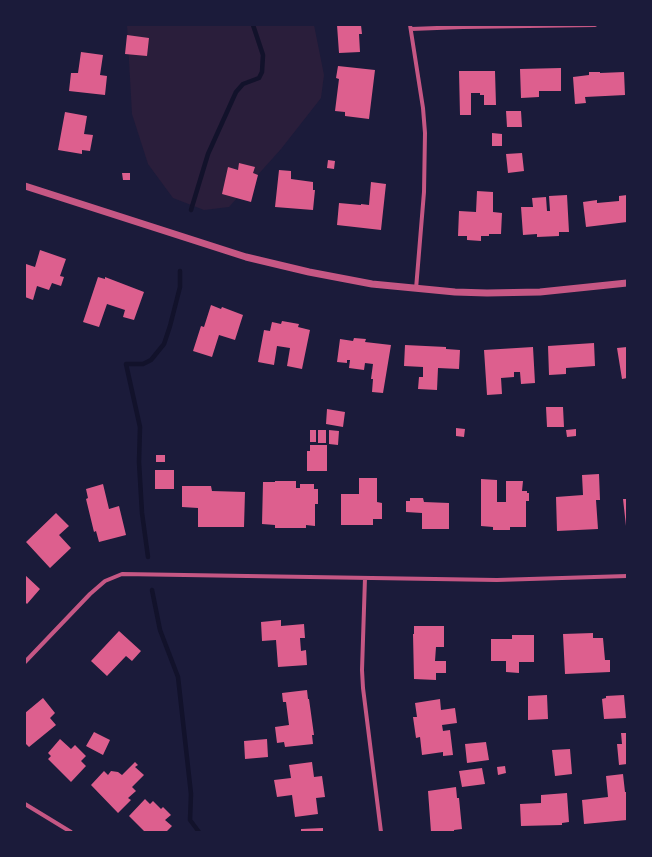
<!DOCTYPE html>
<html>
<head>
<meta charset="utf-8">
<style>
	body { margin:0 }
	#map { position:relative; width:652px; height:857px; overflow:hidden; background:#1b1b3a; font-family:Ubuntu,sans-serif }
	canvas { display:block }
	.frame { position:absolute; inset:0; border:26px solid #1b1b3a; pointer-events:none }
</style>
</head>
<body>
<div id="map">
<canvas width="652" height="857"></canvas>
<div class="frame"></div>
</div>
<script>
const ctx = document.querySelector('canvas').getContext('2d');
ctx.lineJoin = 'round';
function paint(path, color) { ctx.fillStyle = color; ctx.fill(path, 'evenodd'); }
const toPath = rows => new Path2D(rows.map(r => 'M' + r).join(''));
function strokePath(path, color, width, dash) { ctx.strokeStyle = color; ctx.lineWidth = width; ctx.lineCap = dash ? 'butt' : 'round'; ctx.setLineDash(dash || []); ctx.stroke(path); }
paint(toPath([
	[127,25,314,25,324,75,321,98,281,149,229,207,204,210,173,198,148,164,132,114]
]), '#2a1e3b');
strokePath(toPath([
	[191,210,208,154,236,92,243,84,259,78,262,72,263,55,253,25],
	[148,557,142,513,139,462,140,427,126,364,143,364,151,360,164,344,170,326,180,287,180,271],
	[152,590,160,630,178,677,191,794,190,820,199,832]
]), '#12122b', 4.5);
paint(toPath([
	[337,25,361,25,362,34,359,34,360,52,339,53],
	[127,35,149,38,147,56,125,54],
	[81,52,103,55,100,75,107,76,105,95,69,91,71,73,78,73],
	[338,66,375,70,369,119,345,116,345,112,335,111,339,79,336,78],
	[561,68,561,91,539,91,539,97,521,98,520,69],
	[459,71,495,71,496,105,484,105,484,95,480,95,480,93,471,93,471,115,460,115],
	[589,72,600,72,600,73,624,72,625,95,585,97,586,103,575,104,573,77,589,75],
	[506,111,521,111,522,127,507,127],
	[65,112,87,116,84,134,93,135,90,151,82,150,82,154,58,150],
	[492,133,502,134,502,146,492,146],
	[522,153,524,171,508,173,506,154],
	[328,160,335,161,334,169,327,168],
	[239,163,255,167,253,173,258,175,251,202,222,194,228,167,238,170],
	[279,170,291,171,291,179,313,182,313,190,315,190,313,210,275,207],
	[122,173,130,173,130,180,123,180],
	[371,182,386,184,381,230,337,225,339,203,361,205,361,204,369,205],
	[477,191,493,192,493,212,502,213,501,234,489,234,489,236,481,236,481,241,467,240,467,236,458,236,459,211,476,212],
	[567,195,569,232,559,232,559,236,537,237,537,234,523,235,521,207,533,207,532,198,546,197,547,211,550,211,549,196],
	[627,195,627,222,586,227,583,202,597,200,597,203,619,201,619,196],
	[40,250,66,259,60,276,64,277,61,286,52,283,49,290,37,286,33,300,25,297,25,267,26,264,35,267],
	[98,277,105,279,105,277,144,292,134,320,123,317,125,310,107,304,99,327,83,322],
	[211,305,221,309,222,307,243,315,235,340,219,335,212,357,193,351,201,326,204,327],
	[282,321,299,324,298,327,310,330,302,369,287,366,290,348,277,346,274,365,258,362,264,330,270,331,272,322,281,324],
	[354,338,366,339,365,342,391,345,383,393,372,392,373,379,371,379,373,364,365,363,364,370,349,368,350,360,347,360,347,363,337,362,340,339,353,341],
	[594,343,595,366,566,368,566,374,549,375,548,346],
	[405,345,446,347,446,349,460,350,459,369,438,368,437,390,418,389,419,377,423,377,423,367,404,366],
	[533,347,535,383,521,384,520,372,514,372,514,377,501,378,502,394,487,395,484,350],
	[627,347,627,378,622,379,617,348],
	[546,407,563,407,564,427,547,427],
	[327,409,345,412,343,427,326,424],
	[456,428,465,429,464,437,456,436],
	[576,429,576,436,567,437,566,430],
	[310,430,316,430,316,442,310,442],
	[318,430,326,430,326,443,318,443],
	[329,430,339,431,338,445,329,444],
	[310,445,327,445,327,471,307,471,307,451,310,451],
	[156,455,165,455,165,462,156,462],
	[155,470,174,470,174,489,155,489],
	[599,474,600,500,596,500,598,529,557,531,556,497,583,495,582,475],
	[359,478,377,478,377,502,382,503,382,519,373,519,373,525,341,525,341,494,359,494],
	[481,479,497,480,497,502,506,502,506,481,523,481,522,491,527,491,527,493,529,493,529,501,526,501,526,527,510,527,510,530,493,530,493,527,481,526],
	[275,481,296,481,296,488,300,488,300,484,314,484,314,489,318,489,318,504,315,504,315,526,306,525,306,528,275,528,275,525,262,524,263,482,275,482],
	[103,484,109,509,119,506,126,535,99,542,96,531,94,532,86,499,88,498,86,489],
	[182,486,211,486,212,491,245,492,244,527,198,527,198,508,182,507],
	[410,498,423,498,424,502,449,503,449,529,422,529,422,513,406,512,406,501,410,501],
	[623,499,627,499,627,526,626,526],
	[56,513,69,526,59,535,71,548,50,568,26,542],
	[25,575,40,589,27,604,25,602],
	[281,620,281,626,304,624,305,638,300,638,301,651,306,650,307,665,278,667,276,640,262,641,261,622],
	[414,626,444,626,444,647,436,647,435,661,446,661,446,673,436,673,436,680,414,679,413,634,414,634],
	[119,631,141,651,132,661,126,656,107,676,91,661],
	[593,633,593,638,603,638,605,660,610,660,610,672,565,674,563,634],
	[512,635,534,635,534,662,519,662,519,673,506,672,506,661,491,661,491,639,512,639],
	[307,690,308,699,309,699,314,735,312,735,313,744,285,747,284,742,277,743,275,727,289,725,286,702,283,702,282,693],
	[547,695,548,719,528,720,528,696],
	[624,695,626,718,604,719,602,699,606,698,606,696],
	[43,698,55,713,50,718,56,725,29,747,25,743,25,738,26,736,25,735,25,713],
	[440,699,441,710,455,708,457,723,442,725,443,731,450,730,453,755,443,756,443,752,422,755,420,737,416,738,413,717,417,717,415,703],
	[94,732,110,740,103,755,86,746],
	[621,733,627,733,627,764,619,765,617,744,622,744],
	[60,739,71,749,75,745,86,756,81,761,86,766,71,782,48,759,51,756,48,753],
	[267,739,268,757,245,759,244,741],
	[486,742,489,760,467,763,465,744],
	[570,749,572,774,555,776,552,750],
	[135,762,138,765,135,767,144,775,132,787,136,791,128,798,131,800,118,813,91,785,104,771,108,775,111,771,118,772,122,775],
	[312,762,314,777,322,776,325,797,316,798,318,814,295,817,292,795,277,797,274,780,291,778,289,765],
	[505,766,506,773,498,775,497,767],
	[482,768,485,784,462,787,459,771],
	[623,774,625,792,627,792,627,820,584,824,582,800,608,797,606,776],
	[456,787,457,798,459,798,462,829,454,830,454,831,448,832,431,832,428,791],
	[567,793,569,822,562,823,562,825,521,826,520,804,541,803,541,795],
	[145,799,150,804,153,801,161,809,163,807,171,815,165,820,172,826,166,832,145,832,129,816],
	[323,828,323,832,301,832,301,829]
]), '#dd5f8e');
strokePath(toPath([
	[410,25,423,108,425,133,424,192,416,289],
	[411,29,463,27,595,25],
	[365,578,362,670,363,688,381,832],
	[25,662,90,594,105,581,122,574,497,580,627,576],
	[25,804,71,832]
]), '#c65784', 4);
strokePath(toPath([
	[25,186,246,257,309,272,372,284,455,292,487,293,540,292,627,283]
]), '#c65784', 7);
</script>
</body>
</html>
